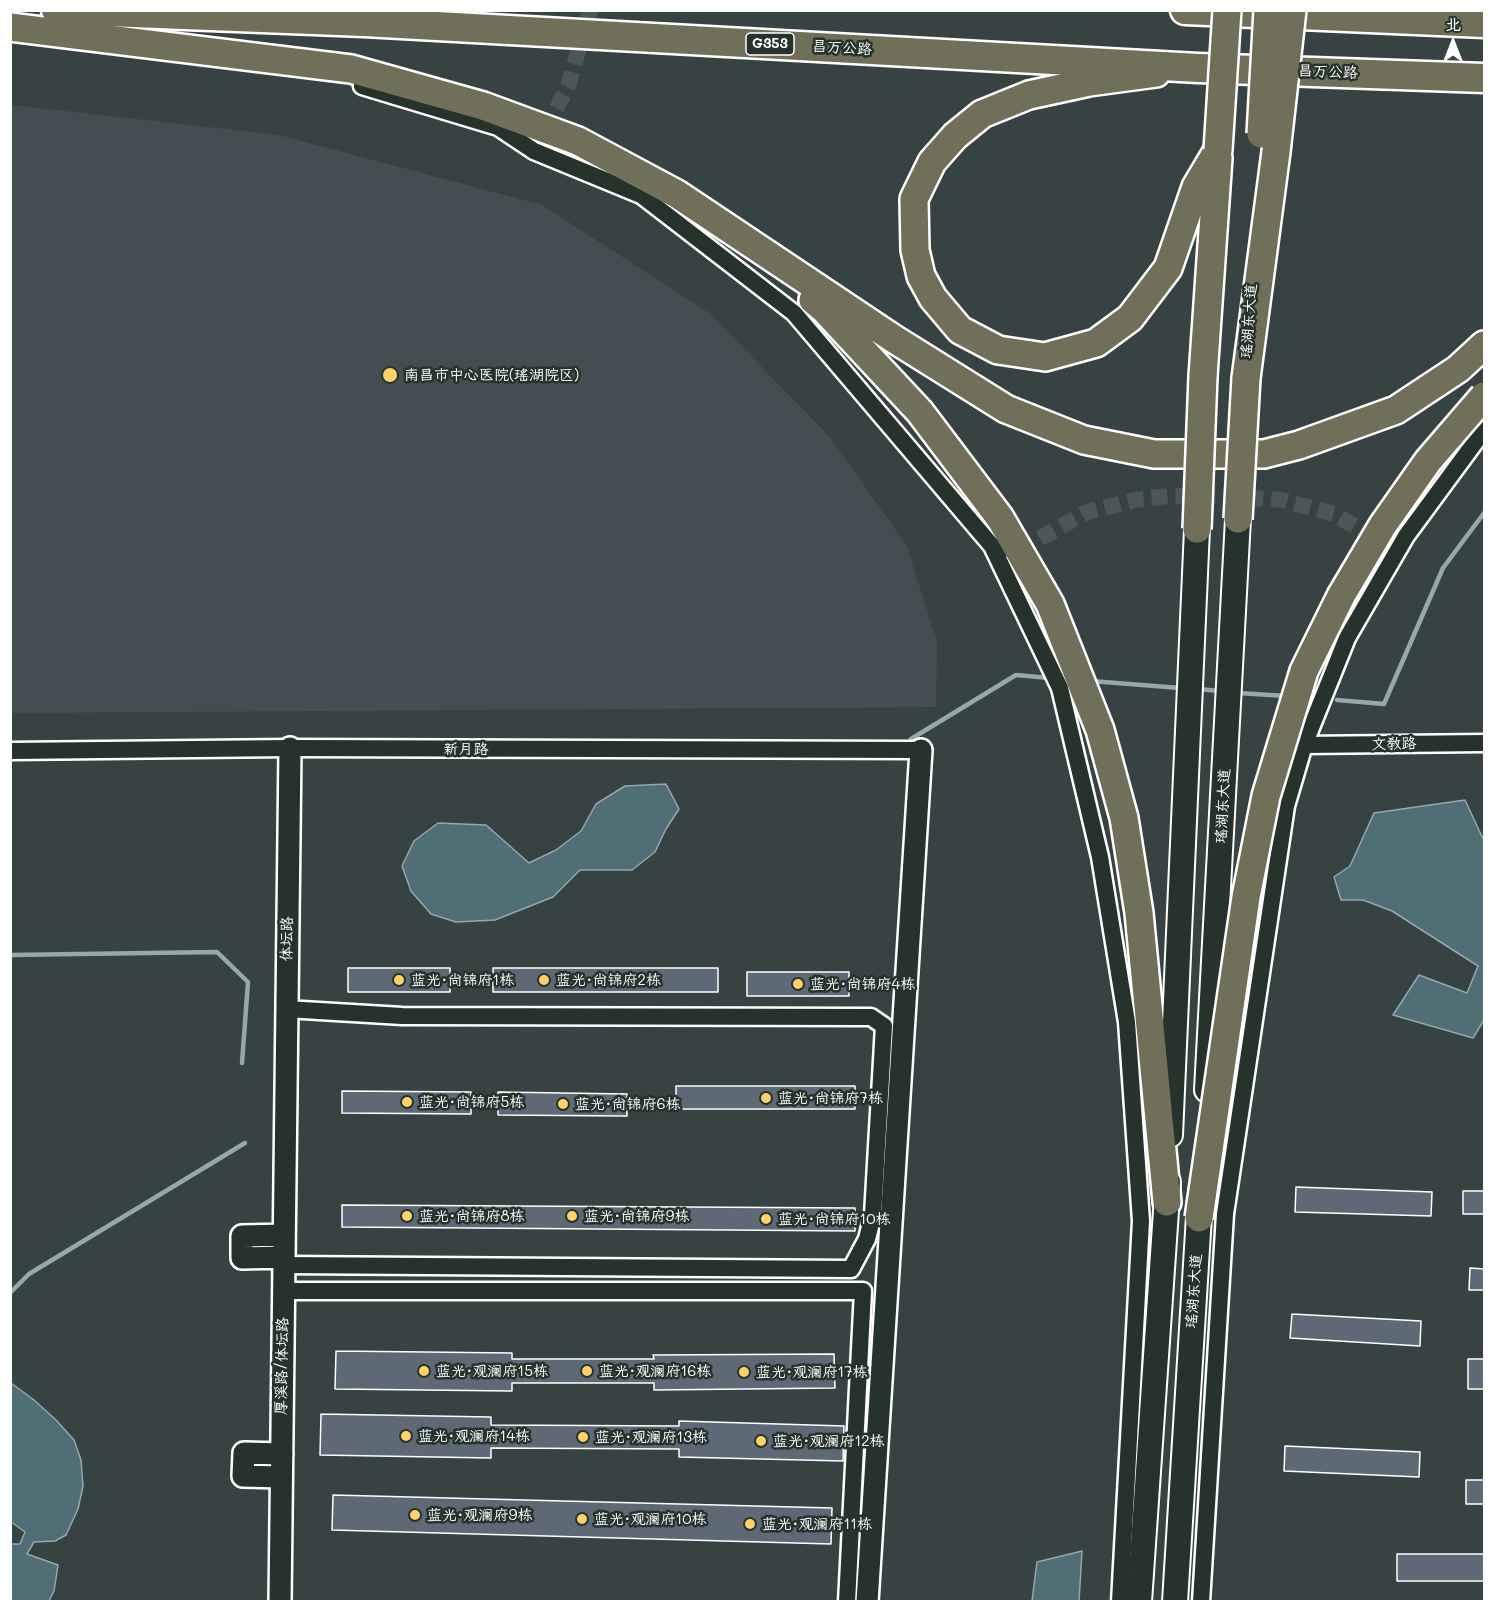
<!DOCTYPE html>
<html>
<head>
<meta charset="utf-8">
<style>
	body { margin:0 }
	#map { position:relative; width:1495px; height:1612px; overflow:hidden; background:#374343; font-family:Mali,"LXGW WenKai TC",sans-serif }
	canvas { display:block }
	.frame { position:absolute; inset:0; border:12px solid #fff; pointer-events:none }
	.north { position:absolute; left:1423px; top:12px; width:60px; height:60px; -webkit-text-stroke:4px #26332d; paint-order:stroke; rotate:0deg; font-size:16px; font-weight:700; line-height:24px; text-align:center; color:#fff }
	.north::after { content:''; display:block; margin:auto; width:21px; height:27px; background:#fff; clip-path:polygon(50% 0,100% 100%,50% 72%,0 100%) }
</style>
</head>
<body>
<div id="map">
<canvas width="1495" height="1612"></canvas>
<div class="frame"></div>
<div class="north">北</div>
</div>
<script>
const ctx = document.querySelector('canvas').getContext('2d');
ctx.lineJoin = 'round';
function paint(path, color) { ctx.fillStyle = color; ctx.fill(path, 'evenodd'); }
const toPath = rows => new Path2D(rows.map(r => 'M' + r).join(''));
function strokePath(path, color, width, dash) { ctx.strokeStyle = color; ctx.lineWidth = width; ctx.lineCap = dash ? 'butt' : 'round'; ctx.setLineDash(dash || []); ctx.stroke(path); }
function drawText(font, color, halo, rows, align = 'center') {
  ctx.font = font + ' Mali,"LXGW WenKai TC",sans-serif'; ctx.lineWidth = 5; ctx.setLineDash([]); ctx.textBaseline = 'middle'; ctx.strokeStyle = halo; ctx.fillStyle = color; for (const [text, x, y, turn = 0] of rows) {
    ctx.save(); ctx.translate(x, y); ctx.rotate((+turn || 0) * Math.PI / 180); ctx.textAlign = isNaN(turn) ? turn : align; if (halo) ctx.strokeText(text, 0, 0); ctx.fillText(text, 0, 0); ctx.restore();
  }
}
paint(toPath([
	[11,105,279,135,542,205,709,313,829,436,907,546,937,643,936,707,11,713]
]), '#434e52');
const water = toPath([
	[666,784,679,809,666,829,655,852,632,870,580,870,553,897,495,920,456,922,431,914,411,891,402,866,414,841,438,823,486,825,529,863,556,850,581,831,596,804,625,786,666,784],
	[1465,800,1484,841,1484,1020,1473,1038,1393,1015,1419,975,1467,993,1478,966,1392,911,1363,900,1341,900,1334,877,1350,866,1374,813,1465,800],
	[11,1383,34,1400,56,1420,74,1440,81,1460,83,1486,78,1509,66,1535,55,1541,34,1542,27,1554,58,1565,54,1591,49,1601,11,1601,11,1544,20,1544,25,1532,11,1522,11,1383],
	[1082,1551,1079,1601,1032,1601,1037,1562,1082,1551]
]);
paint(water, '#4f6e75');
strokePath(water, '#95a8ac', 1.5);
strokePath(toPath([
	[1091,681,1180,688],
	[1199,689,1219,691],
	[1238,693,1286,696],
	[1337,700,1384,704,1443,568,1484,513],
	[911,739,1016,675,1050,678],
	[10,955,217,952,248,982,242,1063],
	[10,1293,29,1274,245,1143]
]), '#95a8ac', 4.5);
const building = toPath([
	[348,968,450,968,450,992,348,992,348,968],
	[493,968,718,968,718,992,493,992,493,968],
	[747,972,849,972,849,996,747,996,747,972],
	[676,1086,855,1086,855,1109,676,1109,676,1086],
	[342,1091,471,1092,471,1114,342,1113,342,1091],
	[498,1092,627,1094,627,1116,498,1115,498,1092],
	[1296,1187,1432,1192,1431,1216,1295,1212,1296,1187],
	[1463,1191,1485,1191,1485,1214,1463,1214,1463,1191],
	[342,1205,855,1208,855,1231,342,1227,342,1205],
	[1470,1268,1485,1269,1485,1290,1469,1290,1470,1268],
	[1292,1314,1421,1321,1420,1346,1290,1338,1292,1314],
	[336,1351,512,1353,512,1359,654,1359,653,1355,834,1354,835,1388,654,1390,654,1383,512,1383,512,1391,335,1389,336,1351],
	[1468,1359,1485,1359,1485,1389,1468,1389,1468,1359],
	[321,1414,491,1417,491,1425,679,1426,679,1421,844,1426,843,1461,679,1457,679,1449,491,1448,491,1458,320,1455,321,1414],
	[1285,1446,1420,1452,1419,1477,1284,1471,1285,1446],
	[1466,1480,1485,1480,1485,1504,1466,1504,1466,1480],
	[333,1495,832,1508,831,1544,332,1530,333,1495],
	[1397,1554,1485,1554,1485,1581,1397,1581,1397,1554]
]);
paint(building, '#5e6976');
strokePath(building, '#fff', 1.5);
strokePath(toPath([
	[534,151,568,86,590,10],
	[1019,550,1087,512,1135,500,1168,496,1218,496,1282,500,1334,514,1397,551]
]), '#4b5656', 16, [16, 8]);
const minor = toPath([
	[362,86,498,127,534,151,641,195,794,313,992,546,1019,550],
	[992,546,1060,688,1100,857,1127,1022,1141,1221,1120,1602],
	[1304,745,1484,743],
	[10,751,290,748,921,750],
	[283,1265,851,1269,867,1239,873,1215,884,1026,871,1017,402,1016,286,1009],
	[283,1291,863,1291,847,1602],
	[1201,1602,1225,1214,1286,806,1304,745,1347,638,1406,536,1484,430]
]);
const tertiary = toPath([
	[284,1257,242,1258,242,1236,284,1235],
	[281,1477,243,1476,244,1453,282,1454],
	[280,1602,290,748],
	[867,1602,921,750]
]);
const secondary = toPath([
	[1207,1090,1238,519],
	[1170,1135,1197,529],
	[1139,1602,1168,1182],
	[1175,1602,1200,1200]
]);
const primary = toPath([
	[10,27,351,69,483,106,578,141,677,194,894,339,1006,409,1084,440,1154,454,1264,454,1299,445,1396,410,1458,369,1484,345],
	[1156,73,1089,82,1029,95,982,114,955,136,932,162,914,199,915,250,921,276,933,298,960,330,998,350,1045,357,1096,343,1130,318,1168,268,1196,187,1218,150],
	[813,300,825,310,920,412,1000,518,1050,604,1100,730,1124,818,1139,913,1167,1202],
	[1203,376,1218,158],
	[1246,378,1276,152]
]);
const trunk = toPath([
	[56,10,364,22,1198,68,1484,78],
	[1185,10,1484,23]
]);
strokePath(minor, '#fff', 21);
strokePath(tertiary, '#fff', 26);
strokePath(secondary, '#fff', 28);
strokePath(primary, '#fff', 32);
strokePath(trunk, '#fff', 33);
strokePath(minor, '#26332d', 16);
strokePath(tertiary, '#26332d', 21);
strokePath(secondary, '#26332d', 24);
strokePath(primary, '#706f59', 27);
strokePath(trunk, '#706f59', 28);
const primaryBridge = toPath([
	[1261,134,1268,10],
	[1218,150,1227,10],
	[1276,152,1292,10],
	[1238,519,1246,378],
	[1197,529,1203,376],
	[1199,1218,1246,897,1266,796,1304,671,1341,596,1383,525,1428,461,1484,396]
]);
strokePath(primaryBridge, '#fff', 32, []);
strokePath(primaryBridge, '#706f59', 27);
for (const [x, y, r, color] of [
	[390,375,8,"#ffd166"],
	[399,980,6,"#ffd166"],
	[544,980,6,"#ffd166"],
	[798,984,6,"#ffd166"],
	[766,1098,6,"#ffd166"],
	[407,1102,6,"#ffd166"],
	[563,1104,6,"#ffd166"],
	[407,1216,6,"#ffd166"],
	[572,1216,6,"#ffd166"],
	[766,1219,6,"#ffd166"],
	[424,1371,6,"#ffd166"],
	[587,1371,6,"#ffd166"],
	[744,1372,6,"#ffd166"],
	[406,1436,6,"#ffd166"],
	[583,1437,6,"#ffd166"],
	[761,1441,6,"#ffd166"],
	[415,1515,6,"#ffd166"],
	[582,1519,6,"#ffd166"],
	[750,1524,6,"#ffd166"]
]) { const dot = new Path2D(); dot.arc(x, y, r, 0, 2 * Math.PI); ctx.fillStyle = color; ctx.fill(dot); strokePath(dot, '#26332d', 2); }
for (const [x, y, w] of [
	[770,44,48]
]) { const box = new Path2D(); box.roundRect(x - w / 2, y - 11, w, 22, 4.5); ctx.fillStyle = '#26332d'; ctx.fill(box); strokePath(box, '#fff', 1.5); }
drawText('bold 14px', '#fff', null, [
	["G353",770,44]
]);
drawText('15px', '#fff', '#26332d', [
	["昌万公路",842,48,3],
	["昌万公路",1328,72,2],
	["瑶湖东大道",1249,321,-86],
	["文教路",1394,744,-1],
	["新月路",466,749],
	["瑶湖东大道",1223,806,-87],
	["体坛路",287,939,-89],
	["瑶湖东大道",1194,1291,-86],
	["厚溪路/体坛路",282,1366,-89]
]);
drawText('15px', '#fff', '#26332d', [
	["南昌市中心医院(瑶湖院区)",404,375],
	["蓝光·尚锦府1栋",411,980],
	["蓝光·尚锦府2栋",556,980],
	["蓝光·尚锦府4栋",810,984],
	["蓝光·尚锦府7栋",778,1098],
	["蓝光·尚锦府5栋",419,1102],
	["蓝光·尚锦府6栋",575,1104],
	["蓝光·尚锦府8栋",419,1216],
	["蓝光·尚锦府9栋",584,1216],
	["蓝光·尚锦府10栋",778,1219],
	["蓝光·观澜府15栋",436,1371],
	["蓝光·观澜府16栋",599,1371],
	["蓝光·观澜府17栋",756,1372],
	["蓝光·观澜府14栋",418,1436],
	["蓝光·观澜府13栋",595,1437],
	["蓝光·观澜府12栋",773,1441],
	["蓝光·观澜府9栋",427,1515],
	["蓝光·观澜府10栋",594,1519],
	["蓝光·观澜府11栋",762,1524]
], 'left');
</script>
</body>
</html>
